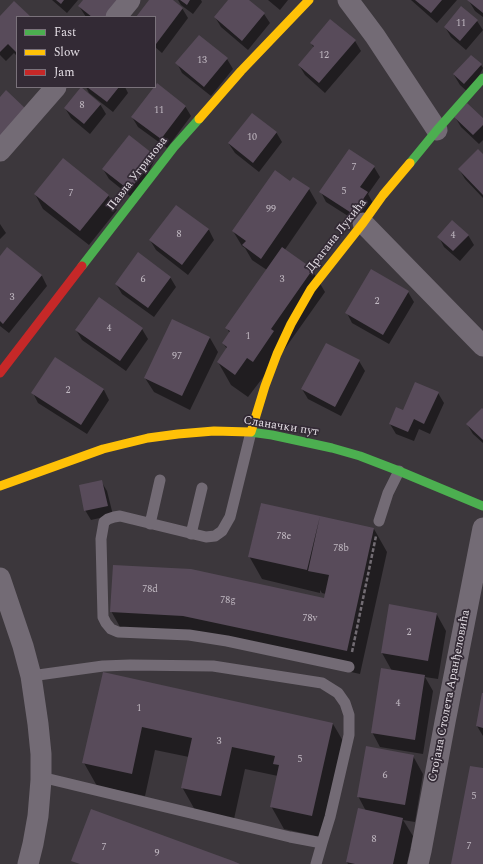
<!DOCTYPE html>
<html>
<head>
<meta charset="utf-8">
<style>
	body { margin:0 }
	#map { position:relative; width:483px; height:864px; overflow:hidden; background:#3c373c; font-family:Spectral,serif }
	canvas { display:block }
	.legend { position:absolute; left:16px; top:16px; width:140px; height:72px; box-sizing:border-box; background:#332a35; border:1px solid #7a727b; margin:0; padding:5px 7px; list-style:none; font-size:12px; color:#e4dee5 }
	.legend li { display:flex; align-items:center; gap:8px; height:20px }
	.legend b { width:20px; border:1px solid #7a727b }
</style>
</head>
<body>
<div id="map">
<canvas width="483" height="864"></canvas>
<ul class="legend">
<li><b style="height:5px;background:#4caf50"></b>Fast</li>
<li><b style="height:5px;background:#ffc107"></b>Slow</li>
<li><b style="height:5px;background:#c62828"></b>Jam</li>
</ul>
</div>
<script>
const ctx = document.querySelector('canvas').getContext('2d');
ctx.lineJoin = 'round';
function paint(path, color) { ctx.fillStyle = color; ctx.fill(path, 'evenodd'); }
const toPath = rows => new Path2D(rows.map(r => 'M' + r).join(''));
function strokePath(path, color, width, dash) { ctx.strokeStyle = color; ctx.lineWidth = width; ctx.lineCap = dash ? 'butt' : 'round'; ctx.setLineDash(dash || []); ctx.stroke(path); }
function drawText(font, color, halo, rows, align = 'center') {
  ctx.font = font + ' Spectral,serif'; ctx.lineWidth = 3.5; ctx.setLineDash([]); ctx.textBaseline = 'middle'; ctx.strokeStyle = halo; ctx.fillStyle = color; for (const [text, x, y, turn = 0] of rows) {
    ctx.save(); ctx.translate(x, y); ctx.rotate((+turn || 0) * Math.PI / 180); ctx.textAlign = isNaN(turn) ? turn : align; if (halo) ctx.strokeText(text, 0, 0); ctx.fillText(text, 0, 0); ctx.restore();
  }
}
paint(toPath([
	[52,0,78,0,67,13],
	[84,0,120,17,86,17,79,6],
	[150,0,171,0,182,8,188,18,162,53,155,47,155,17,138,17],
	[178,0,201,0,202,2,193,14,181,5],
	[229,0,248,0,264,14,270,23,248,50,221,27,215,17],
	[268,0,288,0,280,10],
	[411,0,457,0,437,23],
	[470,0,483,0,483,17,475,11,469,1],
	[14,3,29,17,17,17,17,56,14,53,6,61,0,55,0,18],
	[477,21,483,30,466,50,451,37,445,27],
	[355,41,361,51,325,93,305,75,299,65,314,48,311,43],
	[227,59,233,69,211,96,182,73,177,63],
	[481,65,483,68,470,94,460,85,454,75],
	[86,87,125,87,128,93,113,112,89,93],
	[100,104,106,114,90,134,71,118,65,108],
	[185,106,191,116,167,148,138,127,132,117],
	[455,117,483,120,483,140,479,144,461,127],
	[276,132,282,142,259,172,235,153,229,144],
	[483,156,483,198,465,179,459,169],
	[156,157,135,200,109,179,103,169],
	[374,167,380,177,368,194,373,203,359,223,326,202,321,192],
	[290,182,309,189,317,203,284,251,312,270,325,292,284,350,261,380,248,397,231,385,218,362,227,349,223,343,230,334,227,328,267,270,252,260,245,248,242,246,233,231],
	[35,194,108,195,117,210,89,245,43,209],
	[176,206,209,230,214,240,188,275,156,250,150,240],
	[0,224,6,233,0,239],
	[468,235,474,245,460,261,444,247,439,237],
	[7,248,42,276,47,286,9,333,0,326,0,257],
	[170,277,176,287,154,317,122,294,116,284],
	[408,292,414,302,389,344,352,323,347,313],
	[142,329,148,339,126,371,82,340,76,330],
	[210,338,218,352,190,410,154,392,145,378],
	[55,358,104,390,109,400,87,434,38,403,33,393],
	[359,361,365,371,341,416,308,399,302,389],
	[438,393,444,403,430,434,419,429,414,441,396,434,390,424,403,411],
	[483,410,483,443,473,434,467,424],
	[101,481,107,491,113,515,91,520,85,510],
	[261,504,374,529,387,552,360,674,197,638,124,634,111,611,325,599,326,594,322,593,320,590,320,593,262,579,249,556],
	[390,606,436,613,446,631,438,679,425,677,433,691,423,754,380,747,372,732,392,671,382,653],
	[104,673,333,724,346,746,325,838,284,829,271,806,278,776,245,769,234,819,195,810,182,787,189,757,155,750,145,796,97,786,84,763],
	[483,694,483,736,477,726],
	[413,756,423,774,415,822,403,820,413,836,407,864,348,864,347,862,366,811,358,796]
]), '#0007');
paint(toPath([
	[56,0,64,0,61,4],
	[83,0,120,0,106,17,92,17,78,6],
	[149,0,173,0,183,8,156,44,155,43,155,17,136,17],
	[180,0,190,0,187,5],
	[228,0,249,0,265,13,242,41,214,17],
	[415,0,442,0,431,13],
	[467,0,483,0,483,13],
	[14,1,31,17,17,17,17,53,8,44,0,52,0,16],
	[461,6,478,20,460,41,444,27],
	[330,19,356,40,319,83,298,65,314,46,310,43],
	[199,35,228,58,204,87,175,63],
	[471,55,482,64,464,84,453,74],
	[157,83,186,106,161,139,131,117,154,87,155,87],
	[81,87,101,104,84,124,64,108],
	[87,87,119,87,107,102],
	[6,90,27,110,0,140,0,97],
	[467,103,483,118,483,125,473,135,454,117],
	[252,113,277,132,253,163,228,143],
	[129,135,157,157,129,190,102,169],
	[349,149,375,166,360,187,368,192,353,214,319,192],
	[478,149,483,154,483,195,458,169],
	[63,158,109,195,80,231,34,194],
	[275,170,290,181,293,177,310,188,261,259,242,245,246,241,232,231],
	[176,205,209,229,182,265,149,240],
	[452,220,469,235,453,251,437,237],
	[7,247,42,275,3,324,0,321,0,256],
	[282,247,313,269,271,329,274,331,253,362,247,358,235,375,217,362,227,347,222,343,230,331,225,328],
	[138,252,171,277,148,308,115,284],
	[371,269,409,291,383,335,345,313],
	[99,297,143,328,120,361,75,330],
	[172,319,210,337,182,396,144,378],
	[326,343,360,360,335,407,301,389],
	[55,357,104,389,81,425,31,393],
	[415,382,439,392,424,424,414,419,408,432,389,424,396,407,403,410],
	[482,408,483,409,483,440,466,424],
	[102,480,108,506,84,511,79,485],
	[261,503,320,516,307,570,248,557],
	[320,516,374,528,347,651,183,616,110,612,113,565,191,569,324,598,329,575,308,571],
	[389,604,437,613,428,661,381,653],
	[381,668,425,675,415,740,371,733],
	[103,672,333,723,312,816,270,807,279,765,273,764,275,756,232,747,221,796,181,788,192,738,142,727,132,774,82,763],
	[482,693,483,693,483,728,476,726],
	[366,746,414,755,405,805,357,797],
	[470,766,483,768,483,864,451,864],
	[358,808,403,818,393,864,355,864,346,862],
	[91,809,233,861,240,864,80,864,71,861]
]), '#584b5a');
strokePath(toPath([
	[352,652,376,536]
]), '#726c73', 2.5, [4, 2]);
strokePath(toPath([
	[251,432,230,517,222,531,215,536,206,537,120,516,114,517,108,519,104,522,101,539,103,617,106,623,111,629,118,632,189,635,227,641,349,667],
	[379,521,388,493,399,471],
	[150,524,160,480],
	[191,534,202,488],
	[31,676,103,666,130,665,213,666,322,683,338,693,345,703,349,715,349,735,330,817,322,843,290,837,41,777],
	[316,864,322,843]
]), '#736b75', 11);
strokePath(toPath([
	[348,0,375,36,437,130],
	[116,17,130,0],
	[0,151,56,87],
	[363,223,483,346],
	[0,578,23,646,31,676,38,724,41,754,41,780,38,816,33,844,28,864],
	[418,864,421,851,445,722,483,528]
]), '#736b75', 21);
strokePath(toPath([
	[410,163,437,130,483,78],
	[82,266,174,147,199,119],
	[250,432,272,435,332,448,360,456,399,471,483,506]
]), '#4caf50', 9);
strokePath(toPath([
	[199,119,241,71,309,0],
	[251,432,265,386,277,354,291,324,311,289,363,223,383,195,410,163],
	[0,486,103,449,148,438,178,434,214,431,250,432]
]), '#ffc107', 9);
strokePath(toPath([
	[0,373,82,266]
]), '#c62828', 9);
drawText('10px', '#c1b9c2', null, [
	["11",461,24],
	["12",324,56],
	["13",202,61],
	["8",82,106],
	["11",159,111],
	["10",252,138],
	["7",354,168],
	["5",344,192],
	["7",71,194],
	["99",271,210],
	["8",179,235],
	["4",453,236],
	["6",143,280],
	["3",282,280],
	["3",12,298],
	["2",377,302],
	["4",109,329],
	["1",248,337],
	["97",177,357],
	["2",68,391],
	["78e",284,537],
	["78b",341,549],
	["78d",150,590],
	["78g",228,601],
	["78v",310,619],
	["2",409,633],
	["4",398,704],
	["1",139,709],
	["3",219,742],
	["5",300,760],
	["6",385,776],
	["5",474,797],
	["8",374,840],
	["7",469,847],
	["7",104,848],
	["9",157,854]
]);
drawText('12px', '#e4dee5', '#332a35', [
	["Павла Угринова",138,174,-52],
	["Драгана Лукића",337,236,-52],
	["Сланачки пут",281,427,9],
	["Стојана Столета Аранђеловића",450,696,-79]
]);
</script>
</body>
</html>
